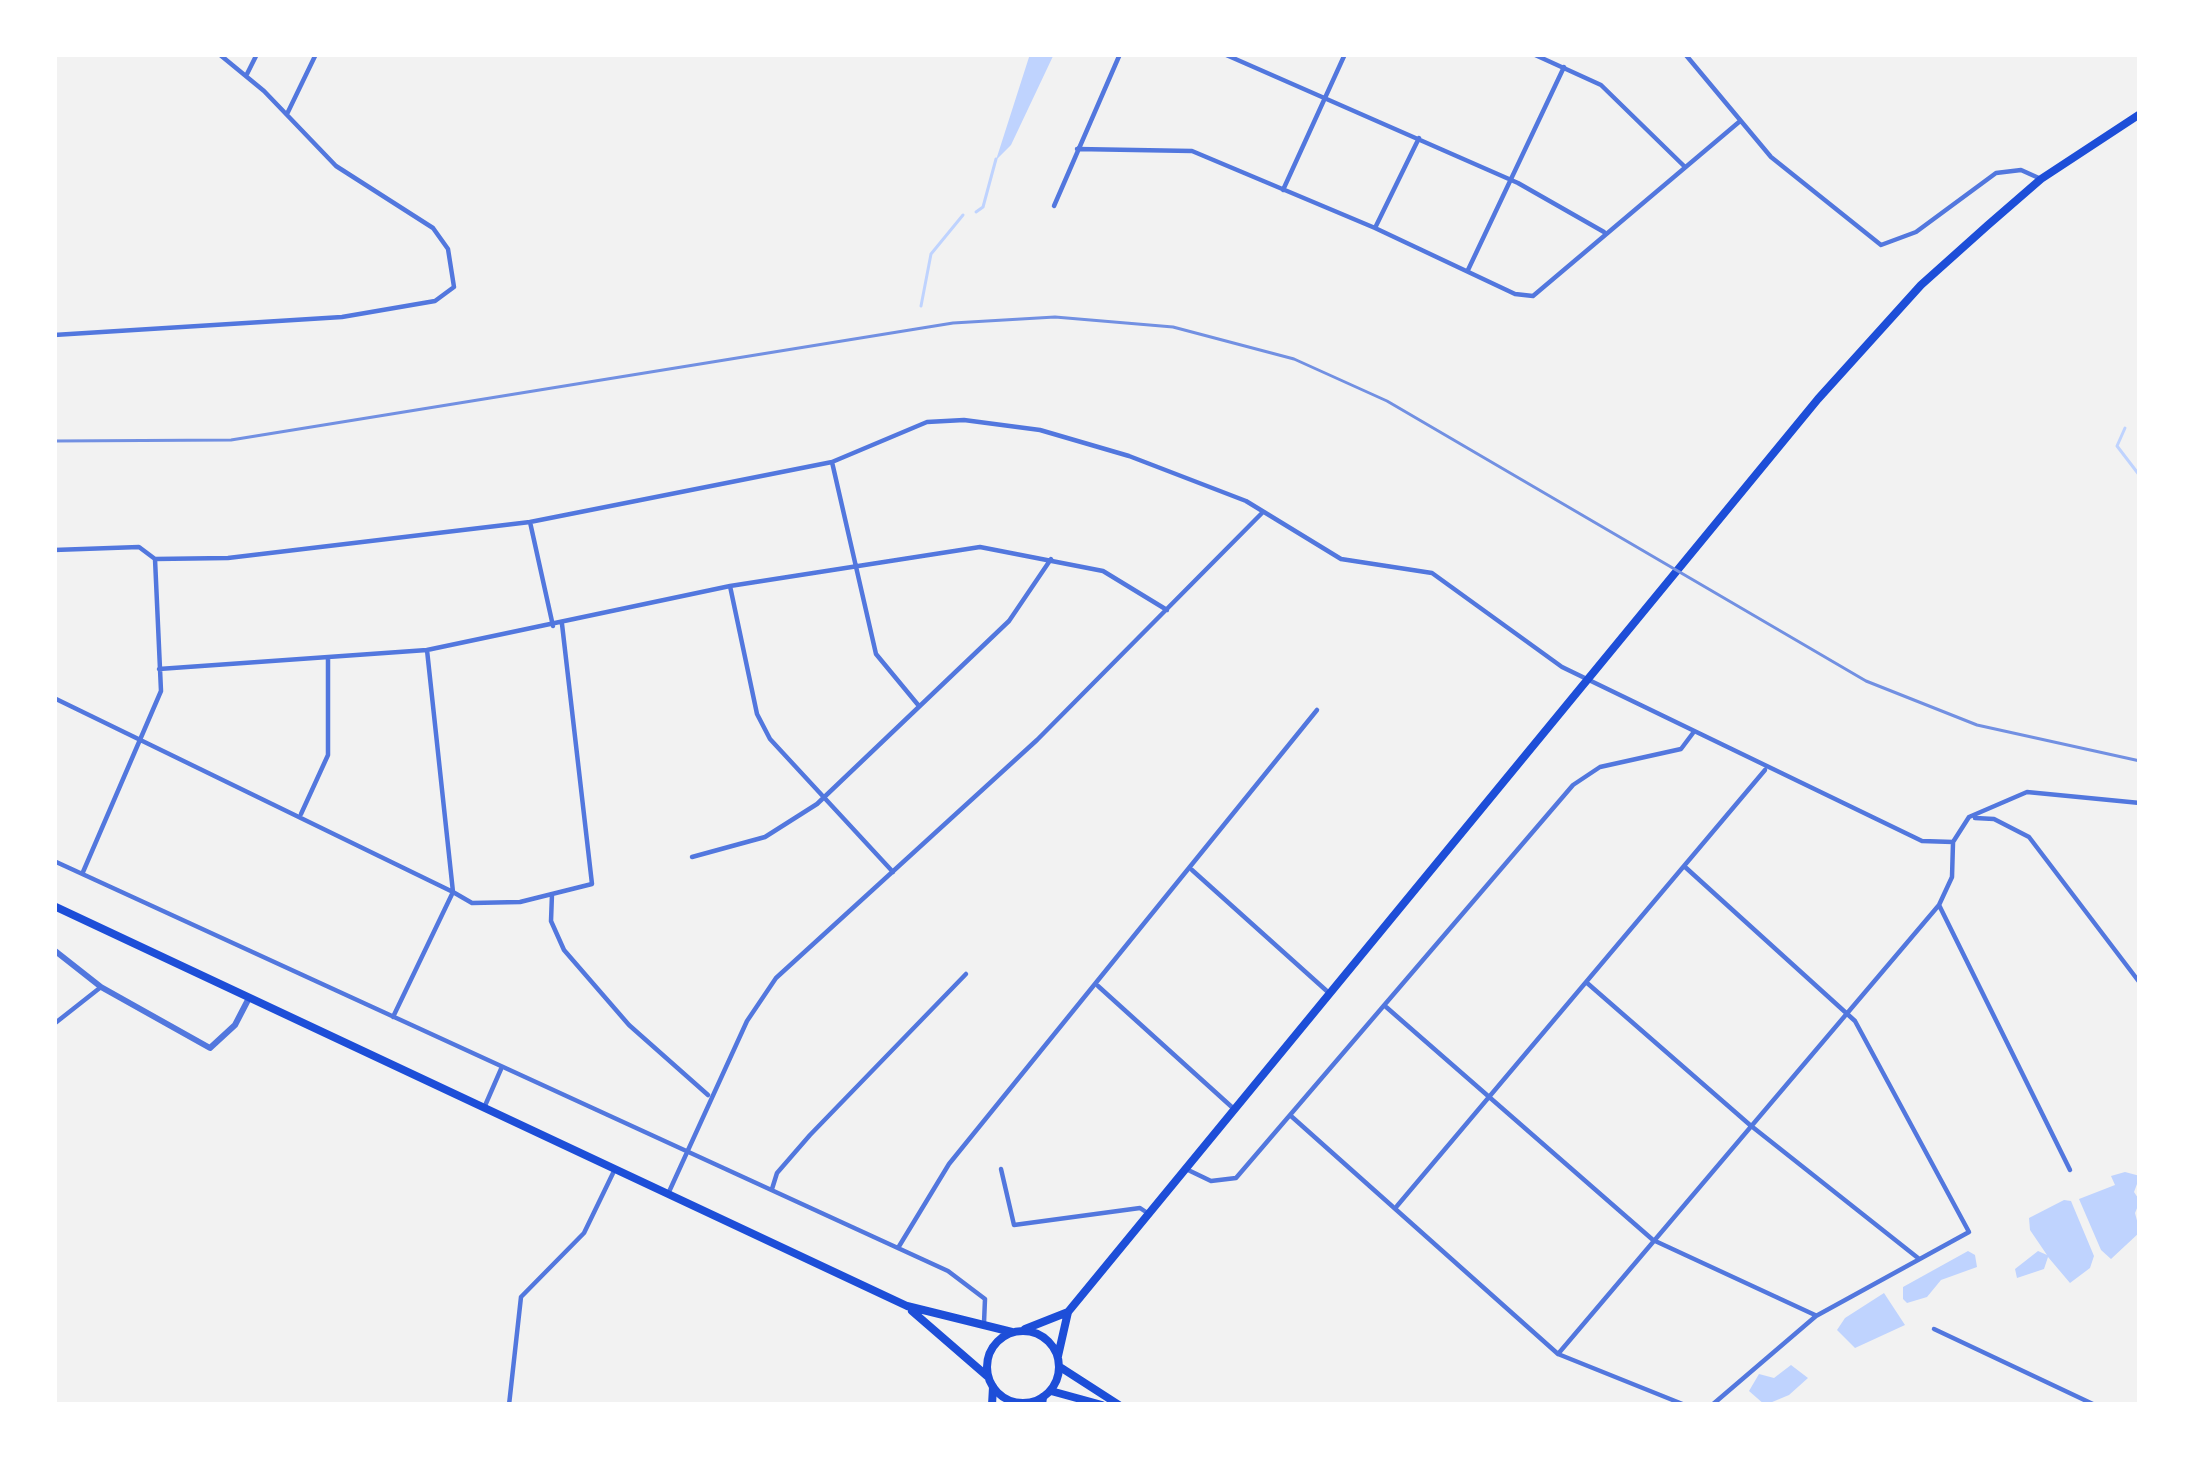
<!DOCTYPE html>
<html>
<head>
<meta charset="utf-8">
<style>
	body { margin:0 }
	#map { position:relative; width:2194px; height:1459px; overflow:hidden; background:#f2f2f2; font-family:"Open Sans",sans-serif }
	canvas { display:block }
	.frame { position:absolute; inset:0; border:57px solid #fff; pointer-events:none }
</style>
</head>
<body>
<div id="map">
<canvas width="2194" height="1459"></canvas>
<div class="frame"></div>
</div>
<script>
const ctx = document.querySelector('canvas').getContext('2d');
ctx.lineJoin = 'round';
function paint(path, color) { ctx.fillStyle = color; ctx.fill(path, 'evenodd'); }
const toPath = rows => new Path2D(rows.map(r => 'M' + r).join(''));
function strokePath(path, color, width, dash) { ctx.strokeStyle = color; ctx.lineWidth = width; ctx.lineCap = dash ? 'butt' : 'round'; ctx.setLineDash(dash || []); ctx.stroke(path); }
paint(toPath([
	[1030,54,1054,54,1011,145,996,160],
	[2125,1172,2140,1176,2134,1192,2140,1201,2135,1213,2140,1232,2111,1259,2101,1250,2079,1199,2115,1185,2111,1176],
	[2064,1200,2071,1201,2094,1256,2090,1268,2070,1283,2048,1257,2044,1269,2017,1278,2015,1269,2038,1251,2047,1255,2030,1230,2029,1218],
	[1968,1251,1975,1255,1977,1267,1941,1280,1927,1297,1907,1303,1903,1299,1903,1287],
	[1884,1293,1905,1325,1855,1348,1837,1330,1845,1318],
	[1791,1365,1808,1378,1789,1395,1765,1405,1749,1391,1759,1374,1774,1378]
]), '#bfd3fe');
strokePath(toPath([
	[976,212,983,207,996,159],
	[921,306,931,254,963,215],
	[2125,428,2117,446,2140,476]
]), '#bfd3fe', 3);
strokePath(toPath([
	[1224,54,1518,183,1604,232],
	[1533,54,1601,85,1684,166],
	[1685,54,1771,157,1881,245,1916,232,1996,173,2021,170,2041,179],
	[246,76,257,54],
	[287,114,316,54],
	[1077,149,1192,151,1375,228,1515,294,1533,296,1739,122],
	[1283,190,1345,54],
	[1054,206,1120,54],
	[1375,228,1419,138],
	[1468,270,1564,67],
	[54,335,342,317,435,301,454,287,448,249,433,228,336,166,264,91,219,54],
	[832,462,876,654,919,706],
	[530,522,553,626],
	[54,550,139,547,155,559],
	[155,559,228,558,530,522,832,462,927,422,964,420,1040,430,1129,456,1246,501,1341,559,1432,573,1562,667,1922,841,1953,842,1969,817,2027,792,2140,803],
	[730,586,757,714,770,739,893,872],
	[562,624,592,884,520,902,472,903,453,892,427,650,730,586,980,547,1103,571,1167,610],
	[159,669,427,650],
	[54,698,453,892,393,1017],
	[301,814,328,755,328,658],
	[1975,818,1994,819,2029,837,2140,983],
	[692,857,765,837,817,804,1009,621,1051,559],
	[54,861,948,1271,985,1299,984,1323],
	[1684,866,1855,1021,1969,1232,1816,1316,1712,1405],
	[1192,870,1329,993],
	[83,872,161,691,155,559],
	[552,894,551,921,564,950,629,1025,708,1095],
	[1939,905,2070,1170],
	[1586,982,1750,1125,1918,1258],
	[1098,986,1234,1109],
	[1385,1006,1653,1240,1815,1315],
	[54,1024,101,987],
	[484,1108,501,1069],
	[1291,1116,1558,1354,1685,1405],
	[1001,1169,1014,1225,1140,1208,1146,1212],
	[1186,1169,1211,1181,1236,1178,1573,785,1600,767,1681,749,1693,733],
	[772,1189,777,1173,810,1135,966,974],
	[668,1194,747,1021,776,978,1037,740,1263,512],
	[1397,1206,1765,770],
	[898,1248,949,1164,1317,710],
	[1934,1329,2095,1405],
	[1558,1354,1939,905,1952,877,1953,843],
	[509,1405,521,1297,584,1233,615,1169]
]), '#5277de', 4.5);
strokePath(toPath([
	[54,950,101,987,210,1048,235,1025,249,998]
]), '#5277de', 6);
strokePath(toPath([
	[992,1405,993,1387],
	[1042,1405,1043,1397]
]), '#1d4ed8', 8);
strokePath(toPath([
	[54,906,907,1306,1012,1332],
	[912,1311,987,1376],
	[1025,1329,1068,1312],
	'987 1367a36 36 0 1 1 72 0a36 36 0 1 1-72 0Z',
	[1058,1356,1068,1312,1818,399,1921,285,1988,225,2041,179,2140,114],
	[1060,1367,1119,1405],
	[1051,1391,1102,1405]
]), '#1d4ed8', 8);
strokePath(toPath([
	[54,441,231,440,953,323,1055,317,1173,327,1294,359,1387,401,1866,681,1977,725,2140,761]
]), '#7290e2', 3);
</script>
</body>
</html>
